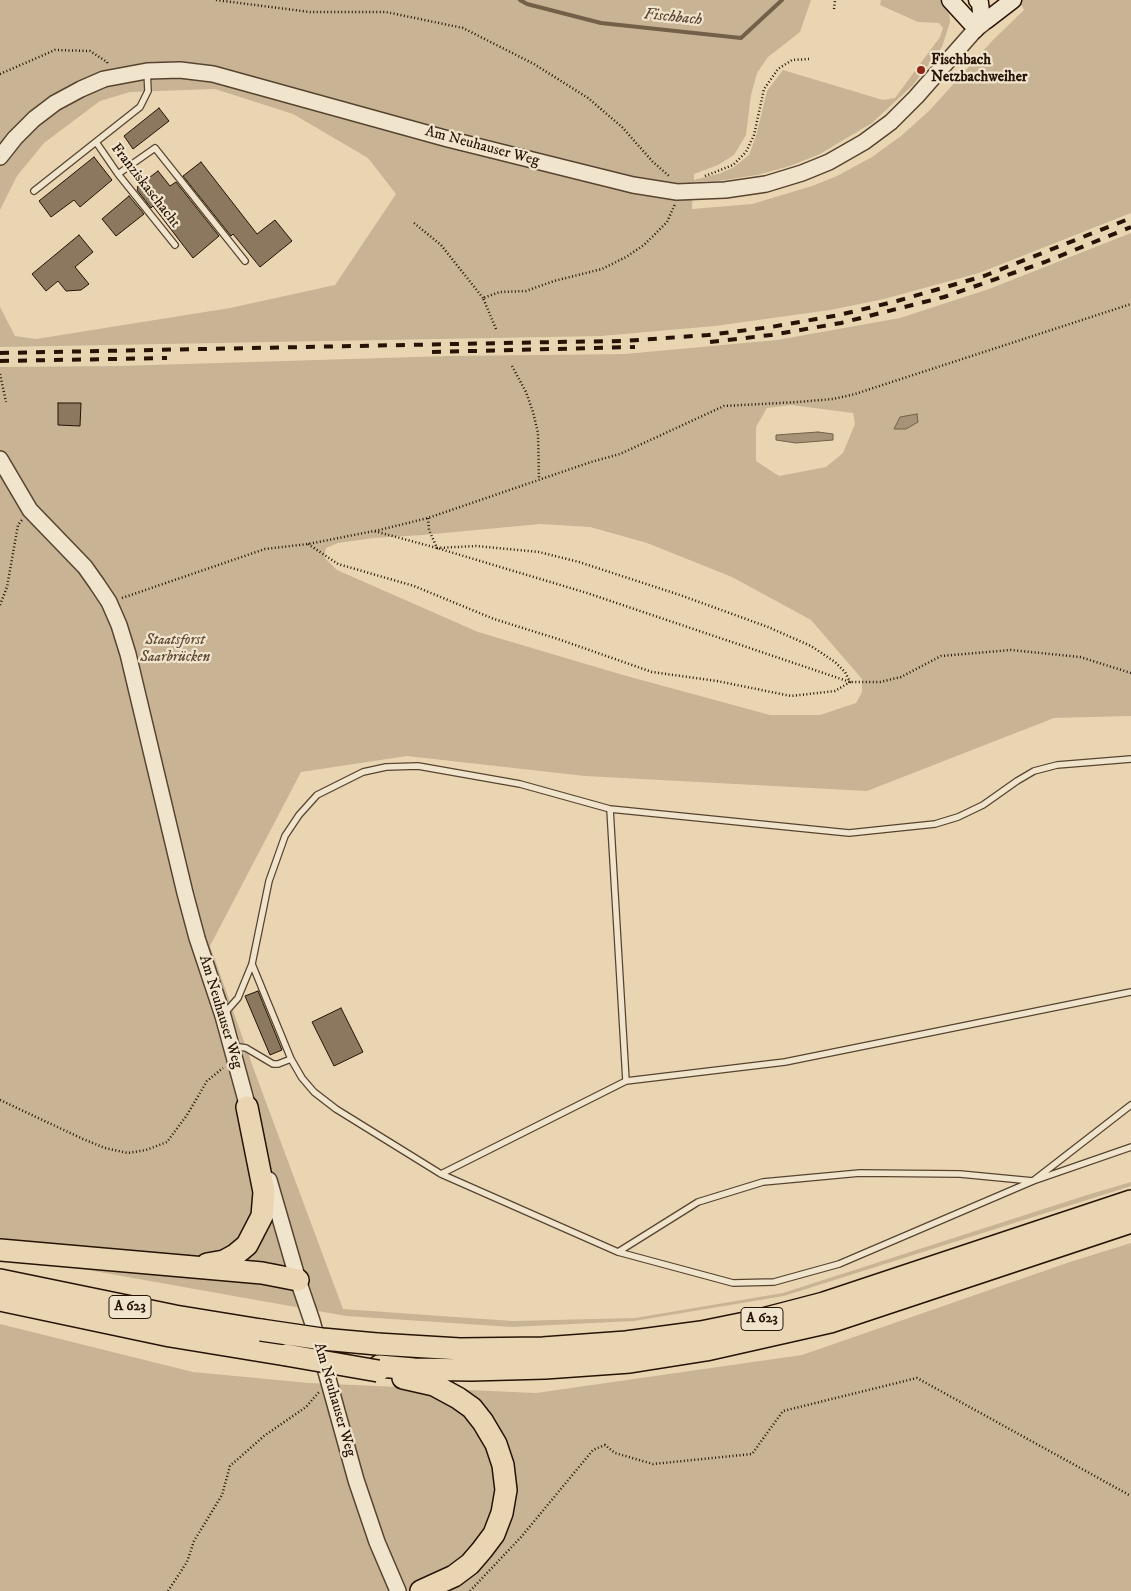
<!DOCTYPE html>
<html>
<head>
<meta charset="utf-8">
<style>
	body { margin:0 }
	canvas { display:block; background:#e9d5b1 }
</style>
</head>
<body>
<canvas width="1131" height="1591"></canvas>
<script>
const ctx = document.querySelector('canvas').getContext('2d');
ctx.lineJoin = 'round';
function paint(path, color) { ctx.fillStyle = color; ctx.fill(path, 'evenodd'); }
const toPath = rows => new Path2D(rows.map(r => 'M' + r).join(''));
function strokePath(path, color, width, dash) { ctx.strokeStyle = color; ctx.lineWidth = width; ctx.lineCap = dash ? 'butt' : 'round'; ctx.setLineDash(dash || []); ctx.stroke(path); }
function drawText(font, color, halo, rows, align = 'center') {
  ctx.font = font + ' "IM FELL DW Pica",serif'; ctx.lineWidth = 4.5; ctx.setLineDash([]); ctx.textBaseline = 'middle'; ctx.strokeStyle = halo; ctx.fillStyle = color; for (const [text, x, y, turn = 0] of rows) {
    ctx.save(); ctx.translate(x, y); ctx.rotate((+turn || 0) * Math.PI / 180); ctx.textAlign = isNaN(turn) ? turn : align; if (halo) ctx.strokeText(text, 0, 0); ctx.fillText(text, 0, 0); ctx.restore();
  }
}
paint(toPath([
	[0,0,811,0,800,32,768,57,757,73,751,95,746,135,734,155,718,165,694,174,694,180,721,173,734,167,749,155,756,136,767,91,783,70,883,100,895,98,940,37,943,28,939,23,918,22,880,5,881,0,940,0,943,2,949,12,950,22,942,47,913,85,872,123,820,154,790,166,757,175,718,181,693,182,692,209,752,204,812,186,837,176,872,157,901,136,930,110,992,41,1024,10,1019,0,1131,0,1131,213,979,273,884,299,830,310,715,326,601,336,0,347,0,307,15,336,36,339,230,308,335,285,396,194,368,158,293,114,215,89,130,92,100,101,44,143,17,176,0,210],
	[1131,233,1131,716,1054,718,867,791,585,776,407,756,301,772,210,946,257,1078,343,1309,512,1321,635,1318,783,1293,1087,1195,1131,1182,1131,1186,784,1296,634,1321,512,1327,346,1316,32,1260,0,1253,0,367,119,366,449,356,625,354,777,340,900,318,989,289],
	[791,405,853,413,855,424,843,453,826,467,779,476,756,461,756,427,767,408],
	[540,524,590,527,647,543,732,577,811,620,862,679,862,692,856,703,820,715,770,715,623,675,478,632,337,570,324,557,326,548,338,543,374,538,423,535],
	[1131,1243,1131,1591,0,1591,0,1324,193,1372,309,1383,536,1393,802,1355,1070,1262]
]), '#c8b494');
const water = toPath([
	[917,414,918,422,906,429,894,429,900,417,917,414],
	[818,432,833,434,833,440,796,443,776,440,776,435,818,432]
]);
paint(water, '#a79377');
strokePath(water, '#736049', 1);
strokePath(toPath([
	[520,0,527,4,601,23,741,38,782,0]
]), '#736049', 4);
const building = toPath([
	[159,108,169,121,133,149,124,136,159,108],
	[94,157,112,180,80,207,74,200,51,217,39,201,94,157],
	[201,162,257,234,275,220,292,241,260,267,233,234,231,236,183,176,201,162],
	[158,171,170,186,176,182,219,236,193,258,153,206,151,208,137,190,138,188,137,187,158,171],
	[129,196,144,214,116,236,102,219,129,196],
	[79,235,93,252,75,267,89,284,81,290,66,291,58,281,46,291,32,274,79,235],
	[58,403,81,403,80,426,58,425,58,403],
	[258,991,282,1050,270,1055,245,996,258,991],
	[341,1008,363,1052,334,1066,312,1022,341,1008]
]);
paint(building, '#8b785e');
strokePath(building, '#261305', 1);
const service = toPath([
	[96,142,118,174,175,245],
	[118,174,155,148,245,261],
	[34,191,140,107,148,91,147,71],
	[610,809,626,1081],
	[252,964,291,1059,302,1078,314,1092,336,1109,441,1174,618,1252,733,1283,774,1282,839,1264,1033,1181,1131,1147],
	[224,1014,238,998,252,964,269,881,285,836,299,815,317,795,363,772,386,767,418,766,520,784,610,809,849,833,935,824,958,817,983,805,1017,781,1034,771,1057,765,1131,759],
	[233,1046,246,1048,273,1064,278,1064,291,1059],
	[441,1174,626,1081,785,1062,1131,992],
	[618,1252,698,1202,763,1182,860,1173,960,1174,1033,1181,1131,1105]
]);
const tertiary = toPath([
	[0,157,15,138,34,119,55,103,81,89,104,79,147,71,180,70,213,74,448,139,633,185,677,192,725,190,766,184,802,173,829,162,864,142,891,122,916,97,975,30,985,22],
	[0,459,30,510,85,567,97,584,109,602,119,625,128,654,185,893,197,938,223,1016,250,1115],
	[269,1180,298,1280,312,1321,356,1480,377,1542,398,1591]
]);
const secondary = toPath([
	[950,0,971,23,987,20,1013,0],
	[975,30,980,21,981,12,980,3,977,0]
]);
const motorway = toPath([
	[0,1250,262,1273,298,1280],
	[207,1264,224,1261,235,1255,247,1245,262,1216,264,1192,247,1107],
	[0,1280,175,1316,261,1330],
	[0,1300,170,1336,286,1355],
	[377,1344,460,1349,543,1348,626,1342,701,1332,755,1321,824,1303,1131,1201],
	[379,1366,414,1369,471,1370,545,1368,630,1362,706,1350,830,1322,1131,1222],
	[403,1378,434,1385,458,1398,472,1408,483,1422,496,1444,503,1465,506,1490,502,1513,494,1534,482,1550,470,1564,454,1576,421,1591]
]);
strokePath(service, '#574430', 8);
strokePath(tertiary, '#574430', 18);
strokePath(secondary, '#261305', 19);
strokePath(motorway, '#261305', 24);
strokePath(toPath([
	[216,0,310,12,386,12,463,28,534,64,588,98,622,127,653,162,669,176],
	[834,9,835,0],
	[0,74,55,50,90,51,107,62,108,65],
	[705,176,733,165,746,152,754,135,764,89,778,69,792,60,809,59],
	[414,223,441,245,483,298],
	[496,329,483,298,500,292,526,291,554,281,602,269,626,257,644,245,667,222,675,204],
	[512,366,526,392,533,412,538,433,539,479],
	[0,374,6,402],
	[375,531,428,518,591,462,620,454,724,406,798,402,833,399,855,394,1131,304],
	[308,544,338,564,414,586,494,619,558,639,652,672,717,681,791,696,835,691,850,682,845,672,835,662,811,646,768,627,680,595,579,562,539,552,476,546,437,548,429,530,428,518],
	[122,598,265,549,308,544,374,531,437,548,587,593,850,682,880,682,901,677,941,656,1011,650,1080,657,1131,673],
	[0,605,7,587,18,525,22,520],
	[0,1100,83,1139,105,1148,128,1153,146,1150,167,1142,187,1115,207,1081,223,1068],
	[168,1591,187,1562,194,1541,222,1495,230,1466,264,1436,306,1407,319,1392],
	[470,1591,522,1536,593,1450,605,1445,615,1453,653,1464,752,1454,783,1411,917,1378,1131,1496]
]), '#261305', 2.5, [1, 2.5]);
strokePath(service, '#f1e4cc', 5.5);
strokePath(tertiary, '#f1e4cc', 15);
strokePath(secondary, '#f1e4cc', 16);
strokePath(motorway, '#e9d5b1', 21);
strokePath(toPath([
	[710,342,771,335,841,323,944,297,1045,262,1131,227],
	[432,352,635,347],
	[0,353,557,342,624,341,708,335,771,327,839,315,897,301,984,276,1131,218],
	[0,361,167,358]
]), '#261305', 4, [9, 9]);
const motorwayBridge = toPath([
	[261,1330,322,1339,377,1344],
	[286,1355,378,1371]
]);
strokePath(motorwayBridge, '#261305', 24, []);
strokePath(motorwayBridge, '#e9d5b1', 21);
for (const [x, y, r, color] of [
	[921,70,5,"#8f2418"]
]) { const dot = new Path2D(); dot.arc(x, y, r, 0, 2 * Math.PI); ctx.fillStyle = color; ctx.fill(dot); strokePath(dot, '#f1e4cc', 2); }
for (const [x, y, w] of [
	[130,1307,42],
	[762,1319,42]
]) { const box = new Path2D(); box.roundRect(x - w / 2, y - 11.5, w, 23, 4); ctx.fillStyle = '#f1e4cc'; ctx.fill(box); strokePath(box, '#261305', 1); }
drawText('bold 14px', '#261305', null, [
	["A 623",130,1307],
	["A 623",762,1319]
]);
drawText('bold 15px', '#261305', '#f1e4cc', [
	["Fischbach",931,61],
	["Netzbachweiher",931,78]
], 'left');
drawText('15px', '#261305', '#f1e4cc', [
	["Am Neuhauser Weg",482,147,15],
	["Franziskaschacht",145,186,52],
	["Am Neuhauser Weg",220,1012,73],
	["Am Neuhauser Weg",334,1400,74]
]);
drawText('italic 15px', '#5f4b37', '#f1e4cc', [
	["Staatsforst",175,641],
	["Saarbrücken",175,658]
]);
drawText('italic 16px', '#5a4633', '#f1e4cc', [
	["Fischbach",673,18,6]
]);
</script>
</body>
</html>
